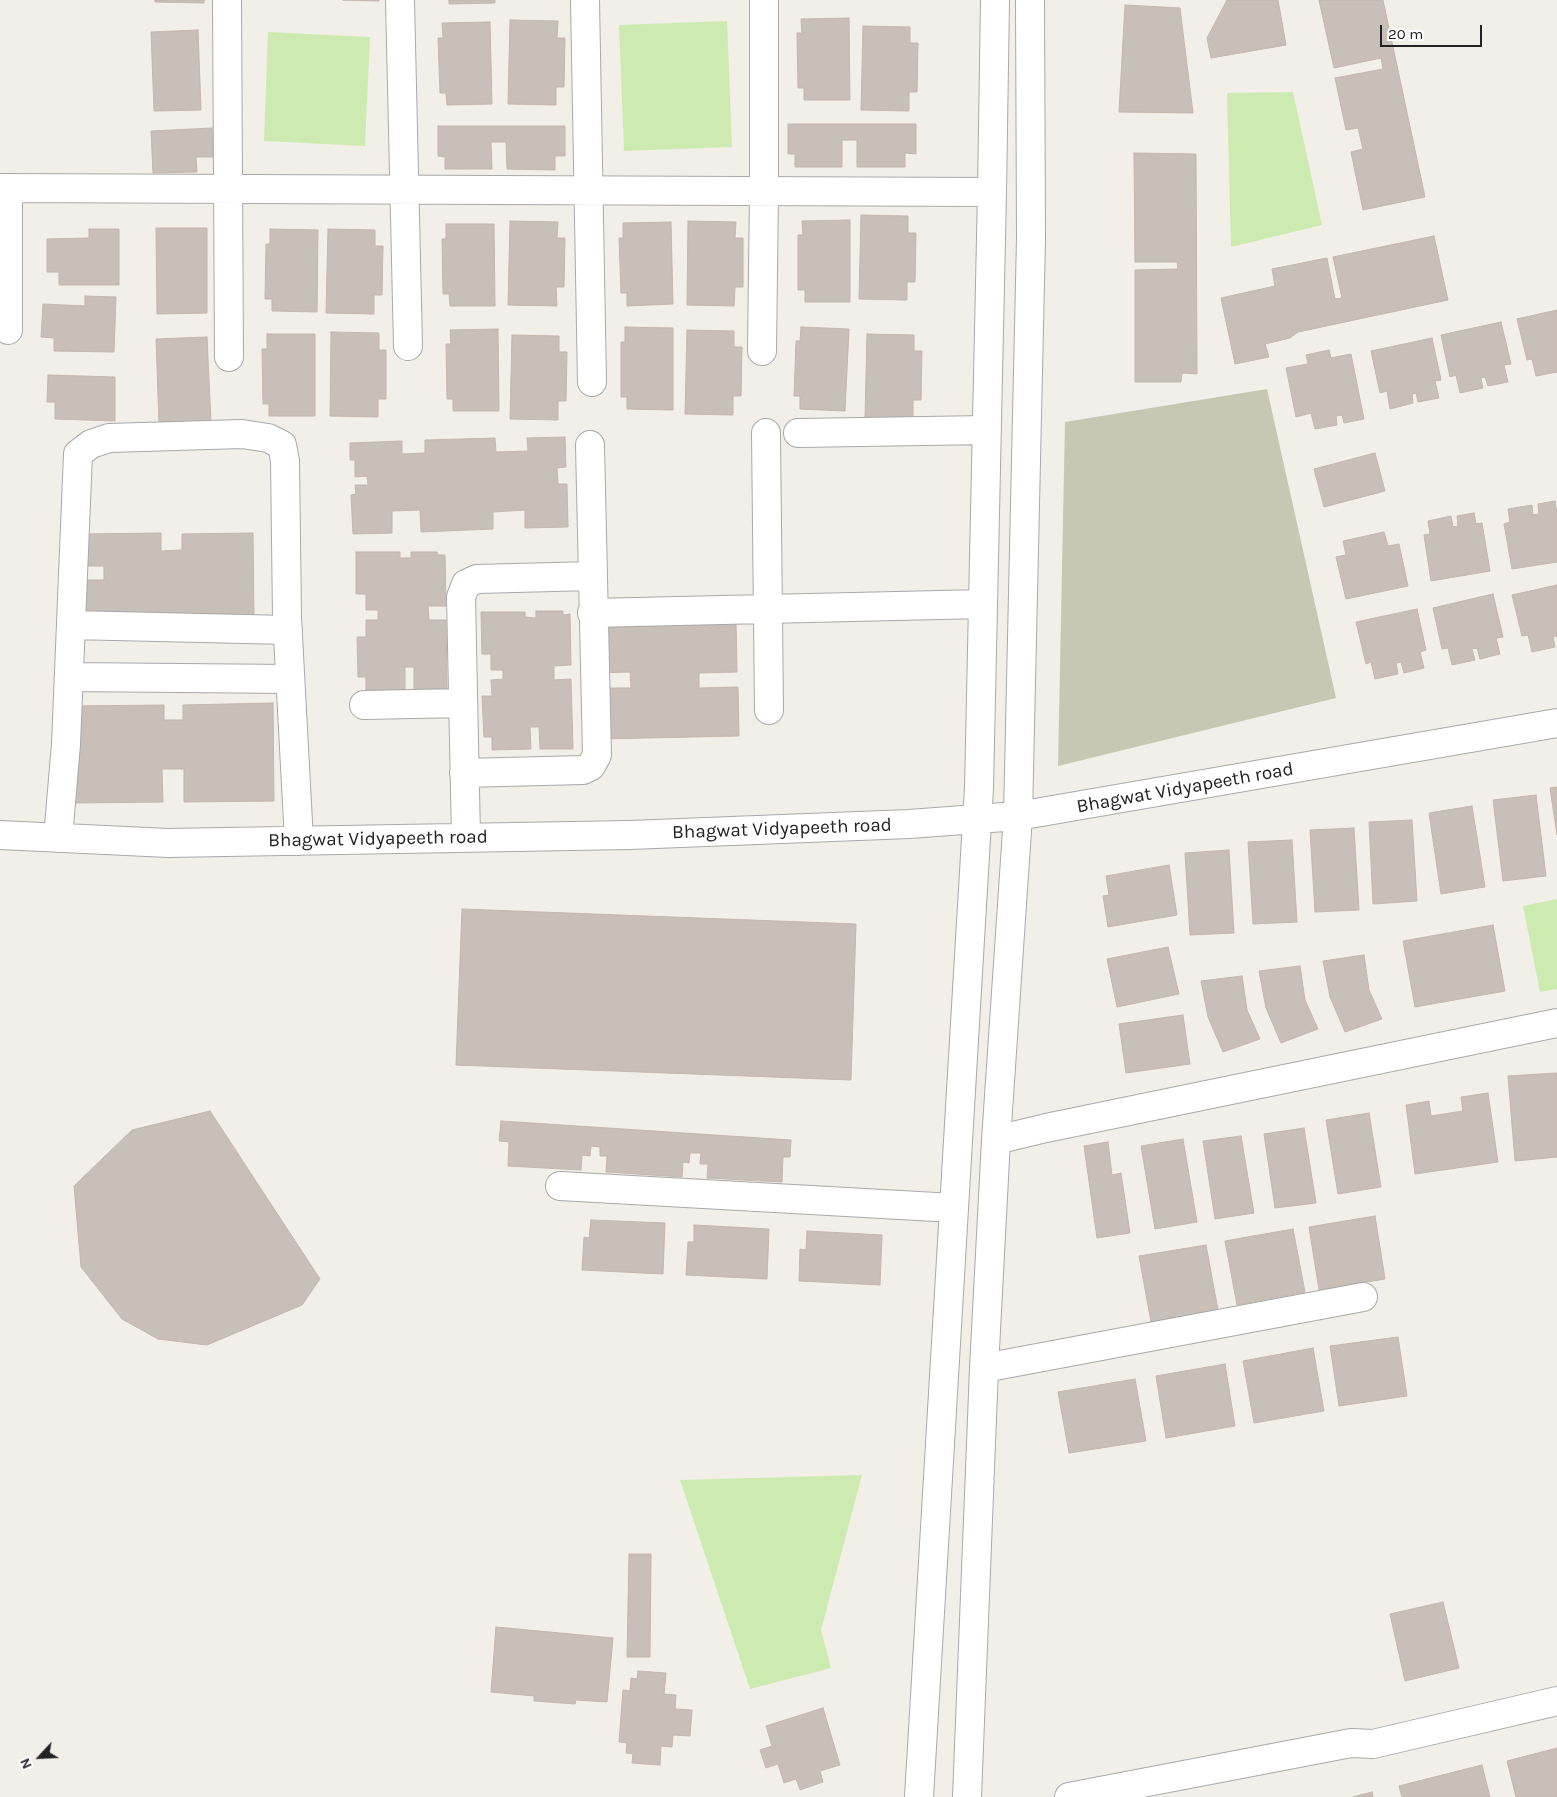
<!DOCTYPE html>
<html>
<head>
<meta charset="utf-8">
<style>
	body { margin:0 }
	#map { position:relative; width:1557px; height:1797px; overflow:hidden; background:#f2efe9; font-family:Karla,sans-serif }
	canvas { display:block }
	.north { position:absolute; left:15px; top:1732px; width:50px; height:50px; -webkit-text-stroke:4px #fff; paint-order:stroke; rotate:245deg; font-size:14px; font-weight:700; line-height:20px; text-align:center; color:#222 }
	.north::after { content:''; display:block; margin:auto; width:18px; height:22px; background:#222; clip-path:polygon(50% 0,100% 100%,50% 72%,0 100%) }
	.scale { position:absolute; left:1380px; top:25px; width:102px; height:22px; box-sizing:border-box; border:2px solid #222; border-top:0; padding-left:6px; font-size:15px; line-height:18px; white-space:nowrap; color:#222; -webkit-text-stroke:4px #fff; paint-order:stroke }
</style>
</head>
<body>
<div id="map">
<canvas width="1557" height="1797"></canvas>
<div class="north">N</div>
<div class="scale">20 m</div>
</div>
<script>
const ctx = document.querySelector('canvas').getContext('2d');
ctx.lineJoin = 'round';
function paint(path, color) { ctx.fillStyle = color; ctx.fill(path, 'evenodd'); }
const toPath = rows => new Path2D(rows.map(r => 'M' + r).join(''));
function strokePath(path, color, width, dash) { ctx.strokeStyle = color; ctx.lineWidth = width; ctx.lineCap = dash ? 'butt' : 'round'; ctx.setLineDash(dash || []); ctx.stroke(path); }
function drawText(font, color, halo, rows, align = 'center') {
  ctx.font = font + ' Karla,sans-serif'; ctx.lineWidth = 5; ctx.setLineDash([]); ctx.textBaseline = 'middle'; ctx.strokeStyle = halo; ctx.fillStyle = color; for (const [text, x, y, turn = 0] of rows) {
    ctx.save(); ctx.translate(x, y); ctx.rotate((+turn || 0) * Math.PI / 180); ctx.textAlign = isNaN(turn) ? turn : align; if (halo) ctx.strokeText(text, 0, 0); ctx.fillText(text, 0, 0); ctx.restore();
  }
}
paint(toPath([
	[1267,389,1336,698,1058,766,1065,422]
]), '#c7c7b4');
paint(toPath([
	[727,21,732,147,624,151,619,25],
	[268,32,370,37,365,146,264,141],
	[1293,92,1322,225,1231,247,1227,93],
	[1557,899,1557,989,1540,992,1523,906],
	[862,1475,821,1630,831,1668,750,1689,680,1480]
]), '#cdebb0');
const building = toPath([
	[155,0,204,0,204,3,155,2,155,0],
	[343,0,379,0,379,1,343,0],
	[449,0,495,0,495,3,449,4,449,0],
	[1227,0,1278,0,1286,45,1211,58,1207,38,1227,0],
	[1319,0,1383,0,1425,197,1363,210,1351,152,1363,149,1358,128,1346,130,1335,78,1383,69,1381,58,1334,68,1319,0],
	[1125,5,1180,8,1193,113,1119,112,1125,5],
	[849,18,850,100,804,100,804,88,798,88,797,33,802,33,801,19,849,18],
	[510,20,558,21,557,38,565,38,564,87,556,87,556,105,508,104,510,20],
	[490,22,492,104,447,105,446,93,440,93,438,38,443,38,442,23,490,22],
	[863,26,910,27,910,43,918,43,917,92,909,92,909,111,861,110,863,26],
	[198,30,201,110,154,111,151,32,198,30],
	[788,124,916,124,916,154,905,153,905,167,857,167,857,140,842,140,842,167,795,167,795,154,788,154,788,124],
	[438,126,565,126,565,156,555,156,555,170,507,169,506,142,491,142,492,169,445,169,445,157,438,156,438,126],
	[212,128,213,157,196,157,197,172,153,173,151,131,212,128],
	[1134,153,1196,154,1197,374,1182,373,1181,382,1135,382,1135,270,1178,269,1177,262,1135,262,1134,153],
	[861,215,908,216,908,233,916,233,915,282,907,282,907,300,859,299,861,215],
	[850,220,850,302,805,302,805,290,798,290,798,235,803,235,802,221,850,220],
	[510,221,558,222,557,238,565,238,564,287,556,287,557,306,508,305,510,221],
	[688,221,736,222,735,238,743,238,743,287,735,287,734,306,687,305,688,221],
	[671,222,673,304,627,306,627,293,621,293,619,238,623,238,623,223,671,222],
	[446,224,494,224,495,306,450,306,449,294,443,294,442,239,446,239,446,224],
	[156,228,207,228,207,313,157,314,156,228],
	[89,229,119,229,119,285,59,285,59,272,47,272,47,239,89,238,89,229],
	[270,229,318,230,317,312,272,311,272,299,265,299,266,244,270,244,270,229],
	[328,229,375,230,375,246,383,246,382,295,374,295,374,314,326,313,328,229],
	[1434,236,1448,300,1298,332,1290,338,1265,344,1269,357,1235,364,1221,298,1275,286,1272,269,1327,258,1335,299,1342,298,1333,257,1434,236],
	[85,296,116,297,114,352,54,351,54,338,41,337,43,304,85,306,85,296],
	[1557,310,1557,372,1536,376,1532,359,1527,360,1517,319,1557,310],
	[1501,322,1511,364,1504,365,1508,382,1488,386,1485,377,1481,378,1483,388,1460,393,1456,375,1450,377,1441,335,1501,322],
	[625,327,673,328,673,410,627,409,627,397,621,397,621,342,625,342,625,327],
	[801,327,849,329,845,411,800,409,800,396,794,396,796,341,800,341,801,327],
	[498,329,499,411,453,411,453,399,447,399,446,344,451,344,450,330,498,329],
	[687,330,734,331,734,347,742,347,741,396,733,396,733,415,685,414,687,330],
	[331,332,379,333,379,350,386,350,386,399,378,399,378,417,330,416,331,332],
	[267,334,315,334,315,416,269,416,269,404,263,404,262,349,267,349,267,334],
	[867,334,914,335,914,351,922,351,921,400,913,400,913,419,865,418,867,334],
	[512,335,559,336,559,352,567,352,566,401,558,401,558,420,510,419,512,335],
	[207,337,211,422,159,424,156,339,207,337],
	[1432,338,1441,380,1435,381,1439,398,1418,402,1416,393,1412,394,1413,403,1390,409,1387,391,1380,393,1371,351,1432,338],
	[1329,350,1331,358,1351,354,1364,419,1344,423,1342,415,1336,416,1337,425,1315,429,1311,413,1296,417,1286,368,1308,364,1306,355,1329,350],
	[48,375,115,377,115,421,55,419,55,402,47,402,48,375],
	[565,437,566,467,557,468,558,484,567,484,568,527,525,528,525,510,493,512,493,529,421,532,420,510,392,511,392,533,353,534,351,495,356,494,355,485,368,485,367,476,355,477,355,460,350,460,350,443,402,441,402,454,425,453,425,440,495,438,496,452,528,451,527,438,565,437],
	[1375,453,1385,491,1324,507,1314,469,1375,453],
	[1555,501,1557,513,1557,562,1512,569,1504,524,1510,522,1508,509,1532,505,1533,515,1539,514,1538,504,1555,501],
	[1474,513,1476,524,1482,523,1490,571,1431,581,1424,535,1430,534,1428,521,1451,516,1453,527,1458,526,1457,516,1474,513],
	[1384,532,1388,546,1399,544,1408,586,1346,599,1336,557,1346,555,1343,541,1384,532],
	[161,533,161,551,182,550,182,534,253,533,254,617,86,618,85,580,104,580,104,566,85,566,85,534,161,533],
	[356,552,400,552,400,558,411,558,411,552,437,552,438,555,445,555,446,606,428,606,429,620,446,620,447,689,414,690,414,667,405,667,405,690,366,690,366,677,358,677,357,637,366,637,366,620,378,620,378,610,366,610,366,594,356,594,356,552],
	[1557,585,1557,636,1553,637,1555,647,1532,652,1528,635,1522,636,1512,595,1557,585],
	[1493,594,1503,637,1496,638,1500,654,1480,659,1477,648,1472,649,1475,660,1452,665,1448,648,1442,649,1433,608,1493,594],
	[1417,609,1426,650,1420,652,1424,668,1404,673,1401,662,1396,663,1398,674,1375,679,1371,662,1366,664,1356,622,1417,609],
	[536,611,563,611,563,615,570,614,571,665,554,666,554,680,571,679,573,749,540,749,539,727,530,727,531,749,492,750,492,737,484,737,482,696,492,696,491,680,503,679,503,670,491,670,491,654,482,654,481,612,525,612,525,617,536,618,536,611],
	[736,619,737,672,699,673,699,688,738,687,739,736,599,739,597,688,631,688,630,672,597,673,595,623,736,619],
	[273,703,274,801,184,802,184,769,162,769,163,802,74,803,73,706,164,705,164,720,183,720,183,705,273,703],
	[1557,787,1557,835,1550,788,1557,787],
	[1536,795,1546,876,1503,881,1493,800,1536,795],
	[1472,806,1485,887,1441,894,1429,813,1472,806],
	[1412,820,1417,901,1373,904,1369,822,1412,820],
	[1354,828,1359,910,1315,912,1310,830,1354,828],
	[1292,840,1297,922,1253,924,1248,842,1292,840],
	[1229,850,1234,933,1190,935,1185,853,1229,850],
	[1169,865,1177,915,1108,927,1103,896,1109,895,1106,876,1169,865],
	[462,909,856,924,851,1080,456,1065,462,909],
	[1493,925,1505,991,1415,1007,1403,941,1493,925],
	[1168,947,1179,994,1117,1007,1107,959,1168,947],
	[1364,955,1369,990,1382,1019,1345,1032,1330,997,1323,961,1364,955],
	[1300,966,1305,1000,1318,1029,1281,1043,1266,1008,1259,971,1300,966],
	[1242,976,1247,1010,1260,1039,1223,1052,1208,1017,1201,981,1242,976],
	[1183,1015,1190,1064,1126,1073,1119,1024,1183,1015],
	[1557,1073,1557,1157,1515,1161,1508,1076,1557,1073],
	[1488,1093,1498,1162,1415,1174,1406,1105,1429,1101,1431,1116,1463,1111,1461,1097,1488,1093],
	[210,1111,320,1279,302,1305,207,1345,158,1339,122,1319,81,1267,74,1186,132,1130,210,1111],
	[1369,1113,1381,1187,1338,1194,1326,1120,1369,1113],
	[501,1121,791,1140,790,1157,783,1157,782,1182,707,1178,708,1164,700,1164,701,1153,690,1153,689,1163,683,1162,682,1177,606,1172,607,1156,600,1156,600,1147,591,1146,590,1156,582,1155,581,1170,508,1166,509,1142,499,1141,501,1121],
	[1304,1128,1316,1203,1275,1208,1264,1134,1304,1128],
	[1241,1136,1254,1213,1215,1219,1203,1141,1241,1136],
	[1183,1139,1197,1222,1155,1229,1141,1146,1183,1139],
	[1108,1142,1112,1175,1121,1173,1130,1233,1097,1238,1084,1146,1108,1142],
	[1375,1216,1385,1279,1319,1290,1309,1227,1375,1216],
	[591,1220,665,1223,663,1274,582,1270,584,1237,589,1238,591,1220],
	[694,1225,769,1229,767,1279,686,1275,688,1242,694,1242,694,1225],
	[1293,1229,1305,1292,1237,1305,1225,1241,1293,1229],
	[807,1231,882,1235,880,1285,799,1281,800,1249,806,1250,807,1231],
	[1206,1245,1218,1310,1151,1322,1139,1256,1206,1245],
	[1398,1337,1407,1396,1339,1406,1330,1346,1398,1337],
	[1313,1348,1324,1411,1254,1423,1243,1361,1313,1348],
	[1225,1364,1235,1426,1166,1438,1156,1376,1225,1364],
	[1135,1379,1146,1441,1069,1453,1058,1392,1135,1379],
	[629,1554,651,1554,650,1657,627,1657,629,1554],
	[1443,1602,1459,1668,1405,1681,1390,1614,1443,1602],
	[496,1627,613,1638,607,1702,576,1700,575,1704,534,1701,534,1696,491,1692,496,1627],
	[638,1671,666,1673,664,1694,676,1695,675,1709,692,1710,690,1736,673,1735,672,1747,661,1746,660,1765,632,1763,633,1754,626,1753,627,1743,619,1742,623,1690,630,1691,631,1678,637,1679,638,1671],
	[823,1708,840,1765,820,1771,823,1782,800,1790,796,1779,784,1783,778,1764,766,1768,760,1750,772,1746,766,1726,823,1708],
	[1557,1748,1557,1797,1516,1797,1507,1761,1557,1748],
	[1482,1765,1490,1797,1402,1797,1399,1786,1482,1765],
	[1372,1792,1373,1797,1353,1797,1372,1792]
]);
paint(building, '#c7bfb8');
strokePath(building, '#c4b6ab', 1);
const minor = toPath([
	[227,0,229,357],
	[400,0,408,346],
	[585,0,592,382],
	[0,188,992,192],
	[8,188,8,330],
	[762,351,764,191,764,0],
	[766,433,769,710],
	[798,433,987,430],
	[592,613,983,604],
	[71,625,288,630],
	[69,677,290,679],
	[364,705,463,703],
	[464,773,583,770,591,766,597,755,590,445],
	[0,835,168,843,630,835,909,824,1018,816,1557,723],
	[58,838,66,744,78,454,91,444,109,438,242,434,268,438,282,445,285,461,287,617,299,841],
	[466,838,461,597,466,584,477,579,592,576],
	[996,1140,1046,1128,1557,1023],
	[560,1186,954,1208],
	[984,1368,1363,1297],
	[919,1797,979,788,992,192,995,0],
	[967,1797,984,1368,996,1140,1018,816,1031,238,1030,0],
	[1069,1797,1351,1743,1373,1744,1557,1701]
]);
strokePath(minor, '#a9a9a9', 30);
strokePath(minor, '#fff', 28);
drawText('19px', '#222', '#fff', [
	["Bhagwat Vidyapeeth road",1185,788,-10],
	["Bhagwat Vidyapeeth road",782,829,-2],
	["Bhagwat Vidyapeeth road",378,839,-1]
]);
</script>
</body>
</html>
